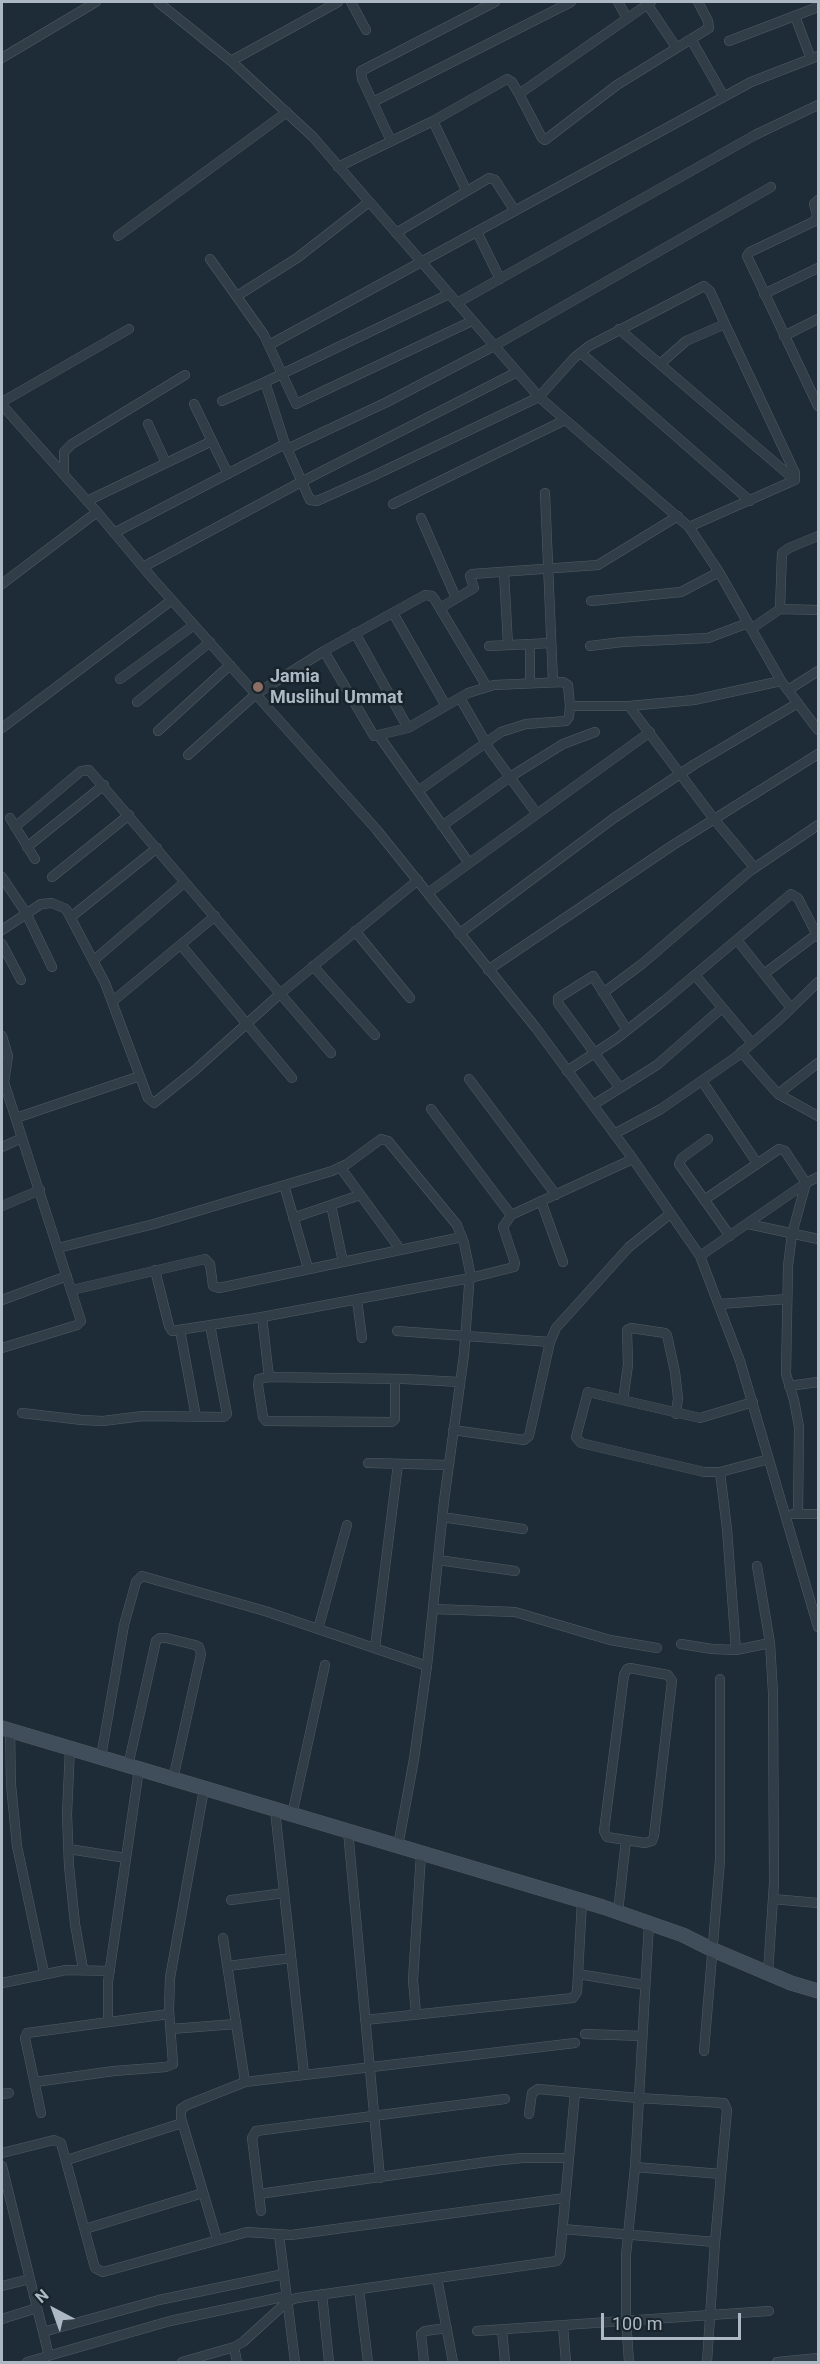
<!DOCTYPE html>
<html>
<head>
<meta charset="utf-8">
<style>
	body { margin:0 }
	#map { position:relative; width:820px; height:2364px; overflow:hidden; background:#1e2c37; font-family:Roboto,sans-serif }
	canvas { display:block }
	.frame { position:absolute; inset:0; border:3px solid #acb9c4; pointer-events:none }
	.north { position:absolute; left:24px; top:2280px; width:60px; height:60px; -webkit-text-stroke:4px #18232b; paint-order:stroke; rotate:319deg; font-size:16px; font-weight:700; line-height:24px; text-align:center; color:#acb9c4 }
	.north::after { content:''; display:block; margin:auto; width:21px; height:27px; background:#acb9c4; clip-path:polygon(50% 0,100% 100%,50% 72%,0 100%) }
	.scale { position:absolute; left:601px; top:2313px; width:140px; height:27px; box-sizing:border-box; border:3px solid #acb9c4; border-top:0; padding-left:8px; font-size:18px; line-height:21px; white-space:nowrap; color:#acb9c4; -webkit-text-stroke:4px #18232b; paint-order:stroke }
</style>
</head>
<body>
<div id="map">
<canvas width="820" height="2364"></canvas>
<div class="frame"></div>
<div class="north">N</div>
<div class="scale">100 m</div>
</div>
<script>
const ctx = document.querySelector('canvas').getContext('2d');
ctx.lineJoin = 'round';
const toPath = rows => new Path2D(rows.map(r => 'M' + r).join(''));
function strokePath(path, color, width, dash) { ctx.strokeStyle = color; ctx.lineWidth = width; ctx.lineCap = dash ? 'butt' : 'round'; ctx.setLineDash(dash || []); ctx.stroke(path); }
function drawText(font, color, halo, rows, align = 'center') {
  ctx.font = font + ' Roboto,sans-serif'; ctx.lineWidth = 5; ctx.setLineDash([]); ctx.textBaseline = 'middle'; ctx.strokeStyle = halo; ctx.fillStyle = color; for (const [text, x, y, turn = 0] of rows) {
    ctx.save(); ctx.translate(x, y); ctx.rotate((+turn || 0) * Math.PI / 180); ctx.textAlign = isNaN(turn) ? turn : align; if (halo) ctx.strokeText(text, 0, 0); ctx.fillText(text, 0, 0); ctx.restore();
  }
}
const street = toPath([
	[158,2,231,61,313,137,539,397,689,527,719,572,781,681,818,730],
	[351,2,366,30],
	[618,2,627,18],
	[647,4,676,47],
	[795,16,811,59],
	[691,39,724,97],
	[729,41,818,7],
	[2,58,96,2],
	[231,61,338,2],
	[519,94,542,138,545,140,617,85,709,28,708,21,698,2],
	[373,102,571,2],
	[433,121,466,190],
	[391,141,362,79,361,71,495,2],
	[338,167,433,121,507,79,512,82,519,94,651,2],
	[818,200,814,204,817,215,815,221,750,252,747,256,818,406],
	[477,232,500,279],
	[396,233,489,178,495,180,515,211],
	[118,236,287,112],
	[210,259,264,335,296,404,472,321],
	[449,294,265,382,285,444,310,500,317,501,373,476,539,397,574,358,589,346,704,286,710,291,725,324,795,473,795,480],
	[764,294,818,268],
	[237,296,297,258,369,202],
	[457,303,755,135,818,105],
	[619,329,795,480,689,527],
	[784,336,818,319],
	[269,345,751,82,818,56],
	[581,353,750,501],
	[660,364,686,341,725,324],
	[222,401,265,382],
	[2,402,129,329],
	[194,404,228,474],
	[2,405,97,512,153,579,376,829,536,1028,633,1159,700,1256,740,1361,818,1627],
	[148,424,166,463],
	[287,449,387,402,494,346,771,187],
	[64,475,64,452,72,444,185,375],
	[545,493,553,682],
	[87,501,212,441],
	[393,504,565,420],
	[421,518,456,598],
	[114,533,285,444],
	[143,567,301,482,517,372],
	[504,572,508,645],
	[2,584,97,512],
	[591,601,681,592,719,572],
	[440,608,474,588,470,576,472,574,598,565,678,516],
	[780,609,782,553,789,548,818,536],
	[393,613,446,706],
	[751,629,780,609,818,610],
	[355,633,408,728],
	[530,644,530,683],
	[489,646,551,643],
	[590,646,622,642,708,638,748,623],
	[324,651,374,736,408,728,468,693,494,685,563,682,568,685,570,706,629,706,694,700,781,681],
	[120,679,194,625],
	[788,690,818,671],
	[460,698,490,750,537,814],
	[137,702,210,642],
	[629,706,714,819,754,867],
	[2,728,172,600],
	[158,731,230,665],
	[379,736,469,863],
	[188,755,256,694,324,651,425,595,432,596,435,600,487,687],
	[418,791,501,732,526,724,566,721,569,717,570,706],
	[10,818,35,859],
	[442,826,510,777,563,744,595,732],
	[15,827,81,771,89,770,331,1053],
	[27,847,104,785],
	[2,877,26,913,52,967],
	[52,877,129,815],
	[428,893,650,732],
	[71,917,157,848],
	[2,930,41,904,52,903,66,909,105,983,148,1098,154,1103,194,1071,281,993,418,880],
	[355,931,410,998],
	[459,934,614,818,695,764,798,703],
	[737,940,791,1008],
	[2,944,21,980],
	[181,945,292,1078],
	[94,960,185,882],
	[313,966,375,1035],
	[488,970,673,845,818,754],
	[764,974,817,934],
	[695,975,752,1043],
	[603,993,642,964,750,871,818,825],
	[113,1001,215,916],
	[2,1036,8,1056,4,1082,81,1321,77,1325,2,1348],
	[741,1052,778,1094,818,1116],
	[567,1071,616,1039,664,1001,791,894,798,898,818,937],
	[469,1079,556,1195],
	[702,1081,757,1163],
	[620,1088,558,1003,558,998,593,976,627,1030],
	[778,1094,818,1063],
	[593,1105,657,1065,722,1008],
	[431,1109,511,1215],
	[16,1118,140,1076],
	[614,1134,661,1109,736,1057,778,1021,818,982],
	[708,1139,682,1158,679,1164,730,1236],
	[2,1147,22,1138],
	[340,1167,400,1249],
	[284,1185,308,1268],
	[704,1200,779,1149,785,1151,806,1183,792,1234,788,1266,786,1374,794,1400,799,1427,798,1514],
	[541,1201,563,1262],
	[331,1205,343,1262],
	[2,1206,40,1190],
	[293,1218,360,1195],
	[748,1224,818,1239],
	[58,1248,154,1224,332,1171,347,1164,381,1139,388,1141,457,1225,464,1243,470,1272,464,1355,444,1501,427,1666,414,1759,398,1846],
	[700,1256,806,1183,818,1177],
	[155,1270,169,1326,172,1331,262,1317,470,1278,514,1267,515,1263,503,1227,511,1215,633,1159],
	[72,1290,205,1259,210,1264,213,1286,219,1288,462,1237],
	[2,1300,67,1276],
	[357,1300,362,1338],
	[720,1304,787,1299],
	[262,1317,269,1377,259,1379,258,1385,263,1417,266,1421,392,1422,395,1419,395,1379],
	[180,1330,196,1417],
	[397,1331,550,1342],
	[269,1377,404,1379,460,1382],
	[789,1386,818,1382],
	[623,1400,628,1365,627,1330,631,1328,665,1333,667,1335,675,1372,678,1398,676,1414],
	[753,1402,700,1418,588,1392,576,1437,581,1443,704,1472,720,1472,769,1459],
	[22,1413,82,1420,103,1421,143,1416,224,1417,227,1414,210,1325],
	[453,1430,524,1440,529,1436,550,1342,556,1328,629,1247,670,1214],
	[368,1463,449,1465],
	[720,1472,727,1529,736,1650],
	[793,1514,818,1514],
	[442,1517,523,1529],
	[438,1560,515,1571],
	[757,1566,770,1643,773,1693,774,1883,768,1973],
	[433,1609,515,1612,610,1640,657,1648],
	[318,1629,347,1525],
	[681,1644,712,1649,736,1650,770,1643],
	[375,1648,398,1464],
	[10,1730,11,1785,17,1846,44,1973],
	[70,1748,67,1814,69,1866,75,1924,83,1969],
	[101,1757,124,1625,136,1582,142,1576,265,1611,427,1666],
	[128,1766,156,1641,160,1638,166,1638,195,1645,199,1647,201,1654,173,1779],
	[275,1810,304,2074],
	[292,1815,325,1665],
	[348,1831,380,2178],
	[69,1849,126,1858],
	[773,1899,818,1903],
	[231,1900,284,1893],
	[618,1912,626,1840,645,1843,652,1841,654,1836,672,1681,668,1675,630,1668,627,1669,624,1675,604,1831,607,1837,626,1840],
	[223,1938,245,2082],
	[228,1966,291,1958],
	[578,1974,645,1985],
	[2,1983,66,1970,110,1971],
	[416,2014,413,1980,421,1854],
	[365,2020,573,1998,577,1992,582,1901],
	[108,2022,108,1982,139,1769],
	[171,2029,236,2024],
	[585,2034,642,2036],
	[704,2051,720,1860,720,1679],
	[35,2082,114,2071,166,2067,173,2064,169,2010,170,1978,204,1789],
	[2,2094,9,2093],
	[41,2113,25,2038,27,2033,169,2014],
	[529,2114,532,2093,538,2089,638,2098,724,2103,727,2110,715,2242,707,2362],
	[2,2153,54,2140,61,2143,95,2268,103,2272,247,2232,291,2235,565,2198],
	[67,2160,182,2123],
	[2,2166,49,2356],
	[635,2167,721,2174],
	[259,2194,493,2161,522,2158,569,2158],
	[261,2211,252,2138,256,2131,505,2099],
	[85,2229,203,2193],
	[563,2229,715,2242],
	[279,2235,295,2362],
	[217,2239,181,2118,181,2109,187,2105,245,2082,575,2043],
	[437,2278,453,2362],
	[2,2286,30,2279],
	[359,2289,368,2362],
	[322,2294,329,2362],
	[2,2319,37,2308],
	[563,2326,566,2362],
	[502,2330,505,2362],
	[477,2331,769,2311],
	[43,2332,159,2300,284,2274],
	[234,2347,237,2362],
	[27,2362,170,2321,287,2296],
	[182,2362,234,2347,243,2342,288,2301,297,2298,557,2261,560,2256,575,2093],
	[424,2362,421,2334,425,2331,447,2328],
	[629,2362,626,2319,626,2255,635,2167,649,1923],
	[777,2362,818,2358]
]);
const secondary = toPath([
	[2,1728,603,1907,683,1935,711,1949,791,1983,818,1991]
]);
strokePath(street, '#4f5c65', 10);
strokePath(secondary, '#4f5c65', 15);
strokePath(street, '#323e47', 9);
strokePath(secondary, '#404d5a', 14);
for (const [x, y, r, color] of [
	[258,687,6,"#8d6e63"]
]) { const dot = new Path2D(); dot.arc(x, y, r, 0, 2 * Math.PI); ctx.fillStyle = color; ctx.fill(dot); strokePath(dot, '#18232b', 2); }
drawText('bold 18px', '#acb9c4', '#18232b', [
	["Jamia",270,677],
	["Muslihul Ummat",270,698]
], 'left');
</script>
</body>
</html>
